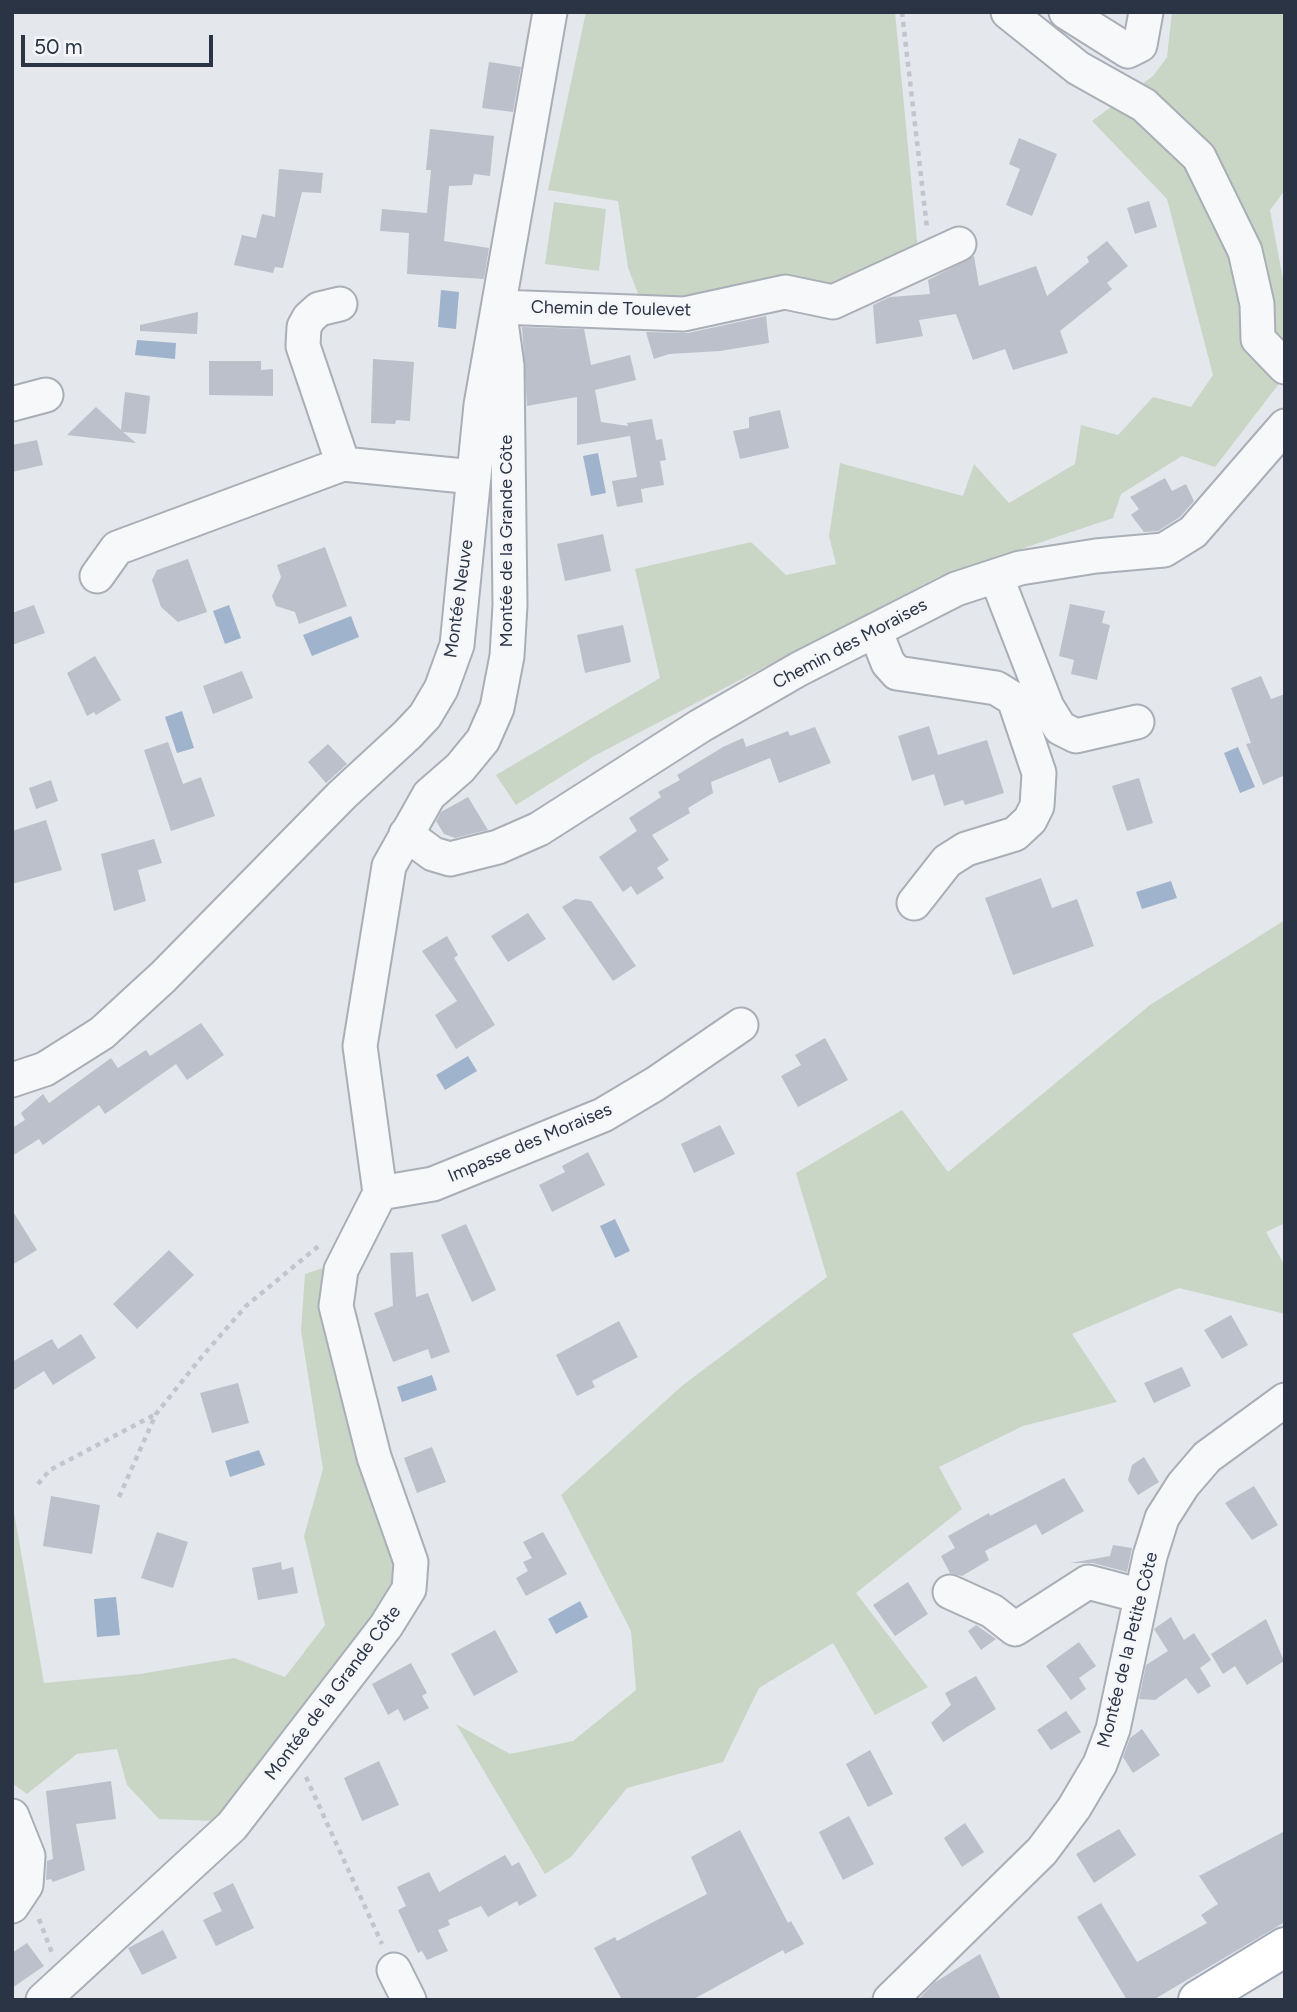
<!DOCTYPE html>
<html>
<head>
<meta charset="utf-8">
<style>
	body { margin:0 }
	#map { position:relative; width:1297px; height:2012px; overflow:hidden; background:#e4e7ec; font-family:Figtree,sans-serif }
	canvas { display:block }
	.frame { position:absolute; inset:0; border:14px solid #2b3445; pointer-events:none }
	.scale { position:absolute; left:21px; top:35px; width:192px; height:32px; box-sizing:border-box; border:4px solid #2b3445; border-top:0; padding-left:9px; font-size:21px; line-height:24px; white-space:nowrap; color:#2b3445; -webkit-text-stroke:5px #f4f6f9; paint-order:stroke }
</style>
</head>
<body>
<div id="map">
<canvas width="1297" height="2012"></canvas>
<div class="frame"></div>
<div class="scale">50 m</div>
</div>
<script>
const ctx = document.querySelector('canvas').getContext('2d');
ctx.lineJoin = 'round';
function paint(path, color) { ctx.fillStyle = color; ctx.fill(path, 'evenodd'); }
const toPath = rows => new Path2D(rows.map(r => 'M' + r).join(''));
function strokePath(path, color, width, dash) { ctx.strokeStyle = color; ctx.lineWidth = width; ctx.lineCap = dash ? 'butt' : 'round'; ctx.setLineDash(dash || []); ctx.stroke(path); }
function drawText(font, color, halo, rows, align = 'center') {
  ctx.font = font + ' Figtree,sans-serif'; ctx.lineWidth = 5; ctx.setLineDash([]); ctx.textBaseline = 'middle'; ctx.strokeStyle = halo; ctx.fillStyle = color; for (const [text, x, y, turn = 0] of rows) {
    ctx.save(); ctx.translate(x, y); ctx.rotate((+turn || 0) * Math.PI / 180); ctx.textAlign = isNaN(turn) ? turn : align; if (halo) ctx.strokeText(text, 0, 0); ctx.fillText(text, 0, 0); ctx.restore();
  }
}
paint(toPath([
	[586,12,895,12,918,251,836,289,696,302,641,301,628,268,618,201,548,190],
	[1172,12,1285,12,1285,190,1270,210,1285,290,1285,376,1215,467,1182,456,1121,494,1113,518,938,577,594,756,516,805,496,775,660,678,635,569,751,542,786,575,836,564,829,536,840,463,963,496,974,464,1009,503,1075,464,1081,425,1118,435,1153,397,1191,407,1213,375,1167,199,1092,121,1153,76,1167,57],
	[554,202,606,209,599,271,545,264],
	[1285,920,1285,1223,1266,1232,1285,1266,1285,1314,1179,1288,1072,1334,1117,1402,1023,1426,939,1467,962,1509,856,1593,928,1687,875,1715,833,1643,759,1688,723,1762,627,1788,571,1857,545,1874,456,1724,510,1754,573,1741,636,1690,631,1631,561,1495,683,1385,827,1277,796,1173,902,1110,948,1172,1150,1005],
	[323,1268,329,1329,396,1568,388,1597,219,1821,159,1819,127,1785,117,1749,77,1754,27,1794,12,1783,12,1501,44,1683,140,1674,234,1658,285,1677,325,1625,304,1536,323,1469,301,1331,305,1274]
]), '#c9d6c5');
paint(toPath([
	[441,290,459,292,456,329,438,327],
	[137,340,176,343,175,359,135,355],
	[598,453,606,493,591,496,583,456],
	[229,605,241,638,225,644,213,611],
	[351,616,359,637,312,656,303,635],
	[182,711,194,748,177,753,165,717],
	[1238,747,1255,787,1240,793,1224,753],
	[1171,881,1177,898,1142,909,1136,892],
	[468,1056,477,1071,445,1090,436,1075],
	[615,1219,630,1251,615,1258,600,1226],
	[432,1375,437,1390,402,1402,397,1387],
	[259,1450,265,1465,230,1477,225,1461],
	[116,1597,120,1635,97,1637,94,1599],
	[580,1601,588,1617,556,1634,548,1619]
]), '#9fb4cc');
paint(toPath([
	[489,62,521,67,513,112,482,108],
	[430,129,494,136,490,176,474,174,472,185,449,186,444,241,489,248,484,279,407,274,409,233,380,231,382,209,427,213,431,170,426,170],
	[1019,138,1057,154,1032,216,1006,205,1020,169,1009,164],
	[279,169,323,173,321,193,302,192,283,268,275,267,273,273,234,265,242,235,256,238,262,214,275,217],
	[1149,201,1157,227,1135,234,1127,208],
	[1107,241,1128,266,1107,283,1112,289,1060,331,1068,353,1013,370,1005,349,973,360,956,314,919,320,923,336,876,344,873,305,890,297,930,294,928,280,974,256,979,286,1036,266,1047,296,1089,262,1087,257],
	[198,312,197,334,140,331,140,325],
	[766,316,769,343,720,351,669,354,654,359,646,332,688,333],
	[522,327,584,329,591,365,630,355,636,380,595,390,601,422,628,426,627,423,652,419,656,440,662,439,666,460,660,461,664,485,641,489,643,502,617,507,612,481,637,477,630,436,577,445,577,397,527,406],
	[373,359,414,362,410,421,396,420,395,424,371,423],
	[209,361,261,361,261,370,273,369,273,396,209,395],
	[125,392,150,396,146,434,123,432,136,443,67,435,96,407,121,430],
	[780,410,789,448,740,459,733,431,749,428,749,417],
	[37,440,43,465,12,472,12,445],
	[1165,478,1172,491,1186,484,1194,501,1180,517,1158,531,1144,532,1131,515,1139,509,1130,497],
	[603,534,611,571,565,581,557,544],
	[325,547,347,606,299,624,295,612,276,606,272,596,281,577,277,565],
	[188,559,207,612,178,622,161,607,152,580,157,570],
	[1070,604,1105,611,1102,623,1110,625,1097,680,1071,674,1074,660,1059,656],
	[34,605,45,633,12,645,12,613],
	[623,625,631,662,585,673,577,635],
	[95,656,121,700,96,715,94,712,87,716,67,673],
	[242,671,253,698,213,714,203,686],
	[1261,676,1271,699,1285,694,1285,775,1263,785,1246,744,1251,743,1231,688],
	[929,726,938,755,987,740,1004,793,965,805,963,800,944,806,934,774,912,781,898,736],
	[815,727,831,763,779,783,770,758,711,782,713,793,688,808,690,813,652,835,669,860,657,868,664,878,637,895,631,886,623,892,599,857,637,831,629,818,661,797,658,792,680,780,677,775,723,747,743,738,746,747,788,731,790,736],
	[168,742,183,784,201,777,215,816,171,831,144,750],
	[328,744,347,764,326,783,308,762],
	[1139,778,1153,823,1127,831,1112,786],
	[51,780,58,801,36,809,29,788],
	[468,797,488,830,455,838,444,834,436,821,441,812],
	[46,820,62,870,12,884,12,831],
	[154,839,162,863,138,870,146,901,114,911,101,854],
	[1041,878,1052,908,1077,899,1094,946,1013,975,985,898],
	[575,899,591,901,636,966,613,981,562,907],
	[528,913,546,939,508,962,491,936],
	[447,936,458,955,454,958,495,1025,456,1049,435,1015,457,1001,422,951],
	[201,1023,224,1055,187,1080,176,1064,105,1114,99,1105,43,1145,39,1139,12,1156,12,1128,25,1120,21,1113,43,1094,49,1103,111,1058,118,1068,146,1050,150,1056],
	[825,1038,848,1080,798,1107,781,1076,801,1065,795,1055],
	[720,1125,735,1154,694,1173,681,1144],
	[588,1152,605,1185,552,1212,539,1185,565,1172,562,1166],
	[12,1210,37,1250,12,1265],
	[466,1224,496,1290,472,1302,441,1235],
	[169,1250,194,1275,137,1329,113,1304],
	[413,1252,416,1297,428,1293,450,1352,431,1359,428,1349,393,1362,374,1313,393,1306,390,1253],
	[1231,1315,1248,1345,1222,1359,1204,1330],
	[619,1321,638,1357,592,1381,595,1387,577,1396,556,1355],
	[81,1334,96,1358,53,1385,44,1371,12,1391,12,1362,52,1339,58,1349],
	[1182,1367,1191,1386,1154,1403,1144,1383],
	[238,1383,249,1423,212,1433,200,1393],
	[432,1447,446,1482,417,1493,404,1458],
	[1144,1457,1159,1482,1138,1495,1128,1480,1132,1465],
	[1064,1478,1084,1511,1042,1535,1036,1524,985,1551,989,1560,962,1576,950,1573,941,1556,955,1548,948,1536,989,1513,990,1516],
	[1254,1486,1278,1525,1252,1540,1225,1503],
	[51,1496,100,1505,92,1554,43,1546],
	[157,1532,188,1542,173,1588,141,1578],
	[543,1532,567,1574,526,1596,516,1578,528,1571,523,1562,532,1558,523,1542],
	[1113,1545,1132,1548,1127,1572,1093,1563,1070,1563,1110,1556],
	[281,1562,282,1570,293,1567,298,1593,258,1600,252,1568],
	[908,1582,928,1614,895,1636,873,1605],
	[1171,1617,1184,1640,1194,1633,1211,1660,1200,1668,1211,1686,1198,1694,1186,1678,1155,1700,1139,1699,1146,1665,1168,1651,1154,1629],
	[1266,1619,1284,1661,1247,1685,1235,1666,1223,1674,1211,1654],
	[976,1625,996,1639,981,1650,968,1631],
	[495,1630,518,1672,474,1696,451,1654],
	[1079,1642,1096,1666,1079,1678,1086,1689,1071,1700,1046,1666],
	[411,1663,427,1693,422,1696,429,1708,404,1721,398,1709,388,1715,372,1684],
	[976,1676,996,1709,943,1742,931,1723,951,1705,945,1693],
	[1066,1711,1081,1732,1051,1750,1037,1730],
	[1142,1729,1160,1755,1133,1773,1123,1757,1130,1738],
	[870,1750,893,1794,868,1807,846,1764],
	[379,1761,399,1805,362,1821,344,1778],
	[111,1781,116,1819,76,1824,85,1870,53,1882,51,1879,46,1880,47,1861,53,1859,46,1791],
	[849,1816,874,1864,843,1880,819,1832],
	[965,1823,984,1852,962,1867,944,1838],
	[1119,1829,1136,1855,1094,1883,1076,1854],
	[740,1830,788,1923,791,1921,804,1944,785,1954,783,1950,692,2000,622,2000,594,1948,615,1937,617,1941,707,1894,691,1857],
	[1285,1831,1285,1922,1153,2000,1127,2000,1077,1917,1101,1903,1137,1962,1207,1923,1201,1915,1218,1904,1199,1876],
	[505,1855,512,1866,519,1862,537,1896,519,1906,517,1901,488,1917,481,1906,448,1920,450,1925,438,1930,448,1951,427,1960,422,1951,418,1953,398,1910,406,1906,397,1887,429,1872,439,1892],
	[233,1883,254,1928,216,1946,203,1920,222,1911,213,1893],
	[163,1930,177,1958,142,1975,128,1948],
	[27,1943,44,1966,12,1988,12,1953],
	[980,1954,1001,2000,918,2000,934,1983]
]), '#bbc0ca');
const minor = toPath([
	[1008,12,1078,68,1144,105,1199,157,1245,251,1257,304,1258,339,1285,367],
	[1066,12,1128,51,1140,45,1146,12],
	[340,304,319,309,309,318,304,327,303,346,343,464],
	[499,307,684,314,785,292,833,302,959,244],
	[12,404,46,395],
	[97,576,117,548,343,464,474,477],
	[996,576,1047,707,1060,728,1076,736,1137,722],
	[875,630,888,663,897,673,996,688,1014,699,1039,773,1037,806,1030,820,1015,834,966,849,947,861,914,903],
	[406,834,433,854,450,859,498,847,539,829,700,726,799,669,956,589,1020,568,1096,556,1164,550,1193,532,1285,426],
	[12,1080,45,1069,102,1033,163,977,342,795,407,735,425,716,441,689,457,645,481,405,550,12],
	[380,1193,433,1184,603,1115,655,1084,741,1025],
	[950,1592,992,1611,1015,1629,1088,1582,1141,1596],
	[12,1816,28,1856,26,1885,12,1906],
	[394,1970,409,2000],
	[43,2000,232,1826,386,1626,409,1589,411,1562,374,1457,336,1306,341,1270,380,1193,360,1046,389,866,429,795,460,768,483,740,497,708,507,656,510,605,507,366,499,307],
	[890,2000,1042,1851,1074,1808,1100,1764,1113,1729,1150,1556,1162,1518,1183,1485,1207,1457,1285,1400]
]);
const major = toPath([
	[1198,2000,1285,1947]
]);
strokePath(minor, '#a9aeb7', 37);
strokePath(major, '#a3abb8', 42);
strokePath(toPath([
	[902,12,927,228],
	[38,1484,50,1470,156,1414],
	[119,1497,156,1414,199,1360,246,1306,321,1244],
	[306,1777,382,1944],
	[39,1919,52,1953]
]), '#c2c5cb', 4.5, [5, 5]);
strokePath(minor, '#f7f8fa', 33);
strokePath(major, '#fff', 38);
drawText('18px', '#2b3445', '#f4f6f9', [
	["Chemin de Toulevet",611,309,1],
	["Montée de la Grande Côte",507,541,-90],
	["Montée Neuve",459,599,-82],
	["Chemin des Moraises",850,644,-28],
	["Impasse des Moraises",530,1143,-23],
	["Montée de la Petite Côte",1128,1650,-76],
	["Montée de la Grande Côte",333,1693,-53]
]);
</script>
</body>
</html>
